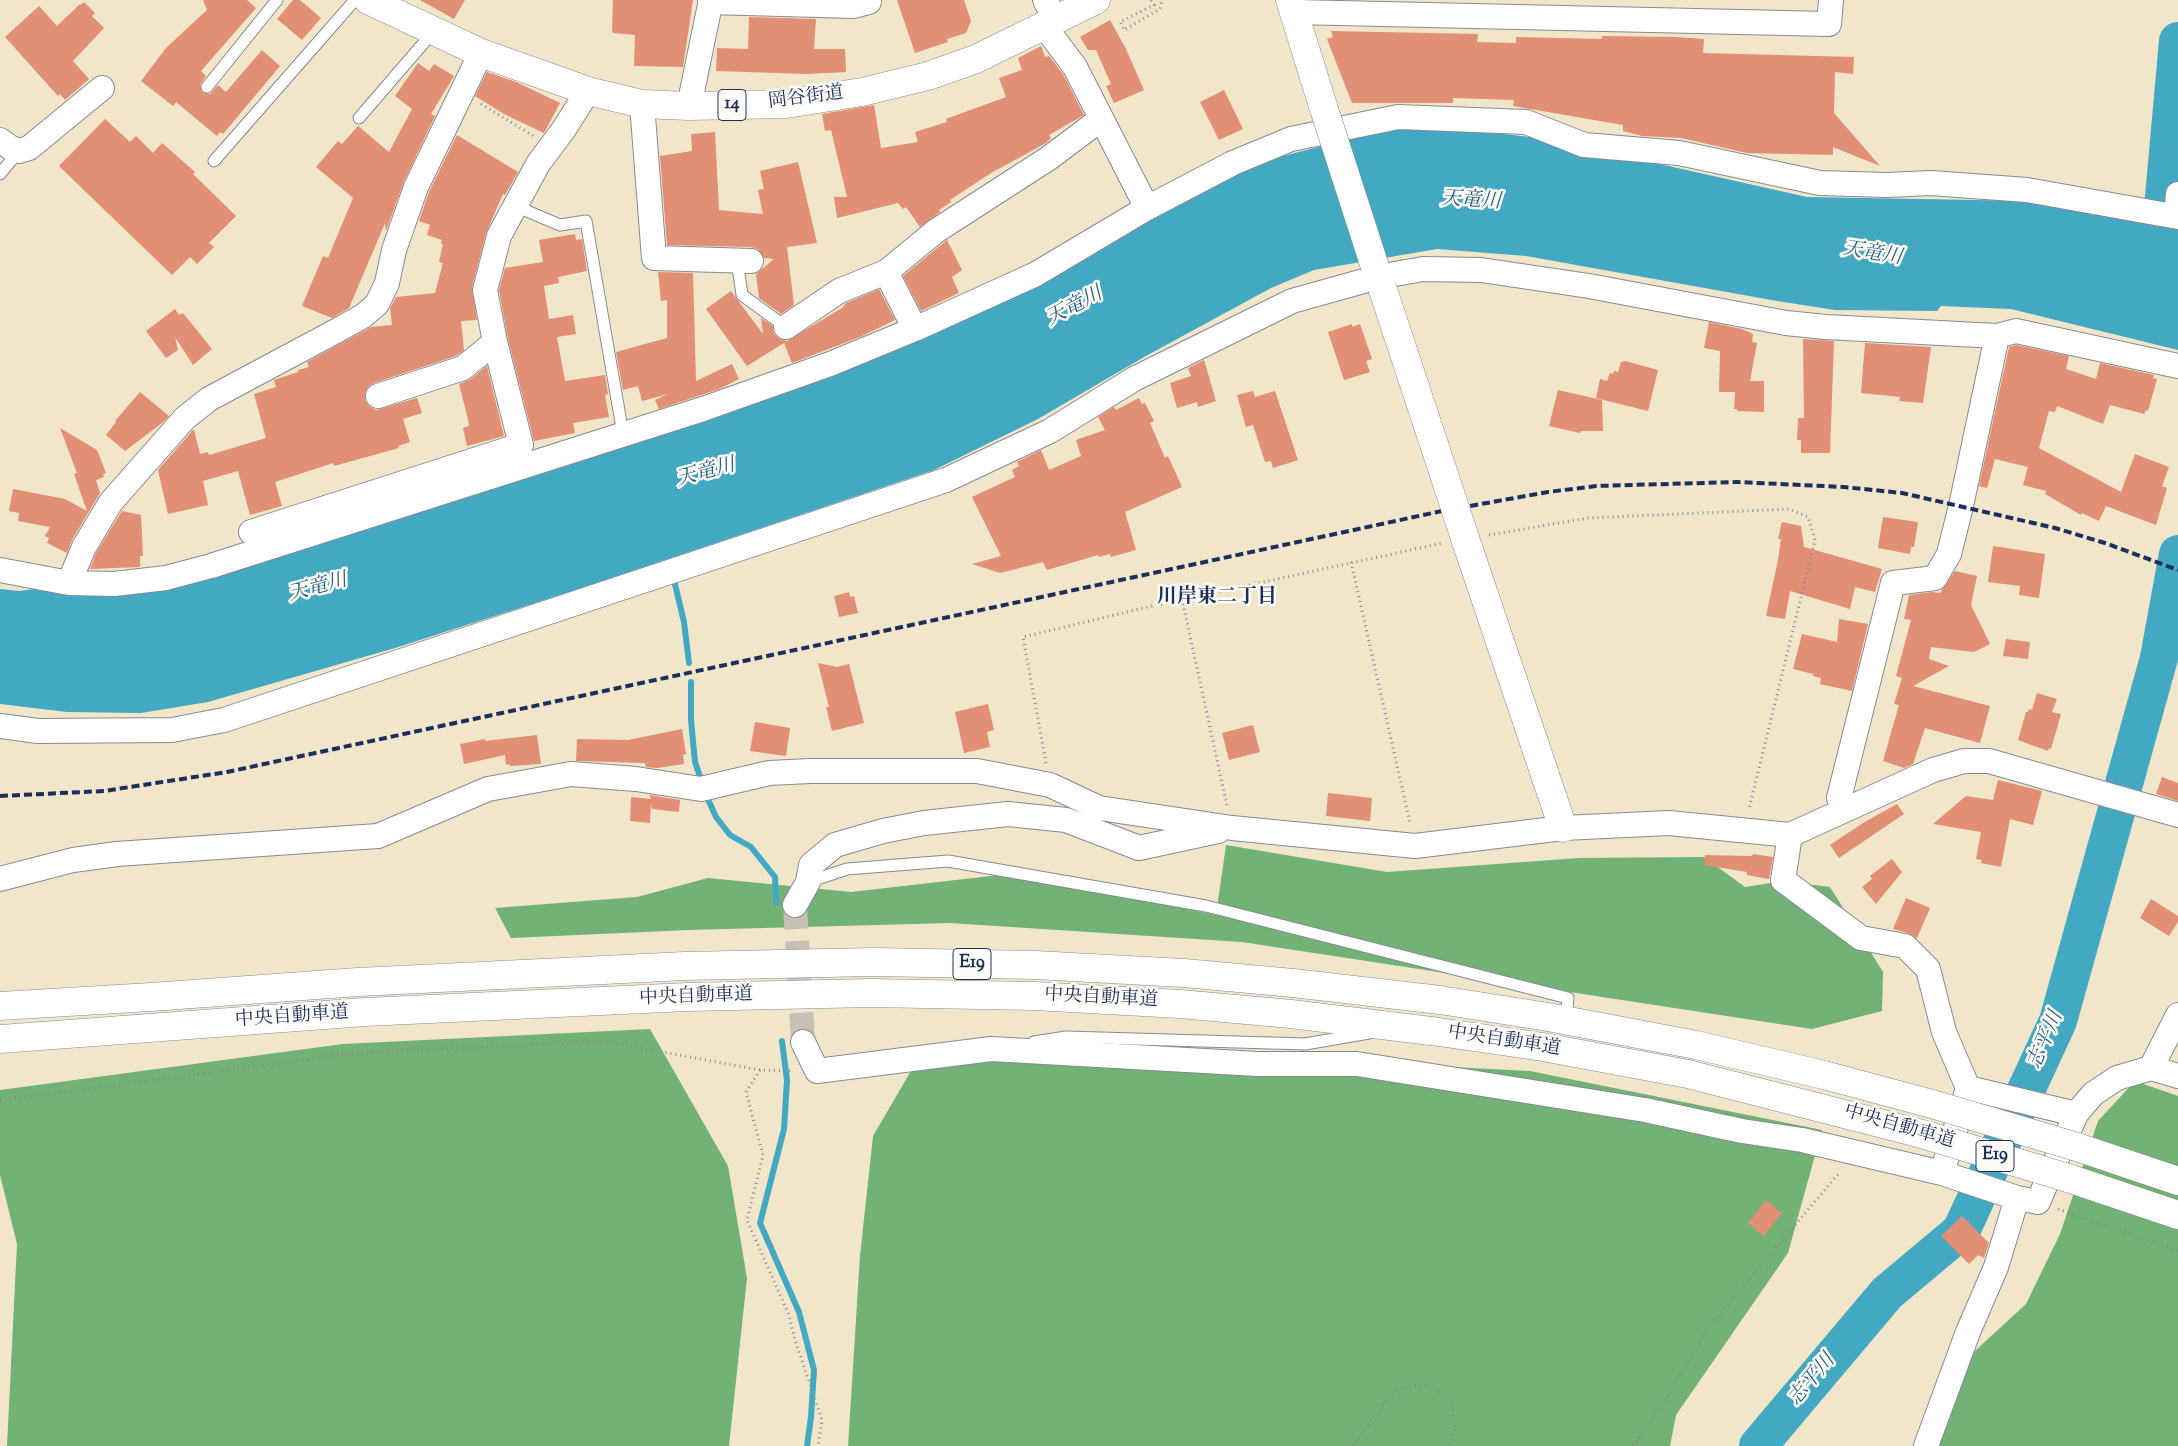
<!DOCTYPE html>
<html>
<head>
<meta charset="utf-8">
<style>
	body { margin:0 }
	canvas { display:block; background:#f1e5ca }
</style>
</head>
<body>
<canvas width="2178" height="1446"></canvas>
<script>
const ctx = document.querySelector('canvas').getContext('2d');
ctx.lineJoin = 'round';
function paint(path, color) { ctx.fillStyle = color; ctx.fill(path, 'evenodd'); }
const toPath = rows => new Path2D(rows.map(r => 'M' + r).join(''));
function strokePath(path, color, width, dash) { ctx.strokeStyle = color; ctx.lineWidth = width; ctx.lineCap = dash ? 'butt' : 'round'; ctx.setLineDash(dash || []); ctx.stroke(path); }
function drawText(font, color, halo, rows, align = 'center') {
  ctx.font = font + ' "Sorts Mill Goudy","Noto Serif JP",serif'; ctx.lineWidth = 5; ctx.setLineDash([]); ctx.textBaseline = 'middle'; ctx.strokeStyle = halo; ctx.fillStyle = color; for (const [text, x, y, turn = 0] of rows) {
    ctx.save(); ctx.translate(x, y); ctx.rotate((+turn || 0) * Math.PI / 180); ctx.textAlign = isNaN(turn) ? turn : align; if (halo) ctx.strokeText(text, 0, 0); ctx.fillText(text, 0, 0); ctx.restore();
  }
}
paint(toPath([
	[1226,845,1387,872,1579,858,1704,857,1745,887,1783,881,1830,887,1883,972,1882,1011,1812,1029,1242,942,950,923,689,930,511,938,495,908,637,897,708,878,851,892,1017,873,1216,915],
	[650,1029,728,1166,747,1278,729,1446,7,1446,17,1244,0,1175,0,1090,343,1044],
	[1021,1045,1530,1071,1822,1130,1788,1253,1676,1415,1670,1446,848,1446,860,1256,873,1136,925,1047],
	[2135,1081,2178,1096,2178,1446,1919,1446,1952,1372,2026,1304,2060,1234,2098,1121]
]), '#72b274');
paint(toPath([
	[1387,129,1469,130,1548,139,1807,197,2032,201,2082,207,2178,230,2178,350,2011,309,1941,306,1937,311,1835,310,1777,301,1526,256,1437,249,1314,270,1271,288,1144,357,1038,419,934,470,572,591,395,648,208,702,141,713,67,712,0,704,0,589,19,591,42,588,108,592,540,473,903,347,1026,289,1224,177,1264,161]
]), '#43a9c3');
strokePath(toPath([
	[673,576,684,622,689,663],
	[691,682,691,720,695,762,707,797,716,817,730,835,751,847,775,877,776,903],
	[782,1041,787,1080,784,1129,760,1223,799,1312,814,1370,811,1417,807,1446]
]), '#43a9c3', 6);
strokePath(toPath([
	[2157,252,2164,197,2178,41],
	[1758,1446,1887,1293,1961,1231,2058,1021,2159,658,2178,554]
]), '#43a9c3', 38);
paint(toPath([
	[203,0,247,0,256,8,201,71,206,76,200,85,202,92,210,94,218,85,226,92,262,50,280,66,223,134,220,132,217,136,176,102,173,106,141,81,166,48,207,10],
	[293,0,300,0,321,18,302,40,277,19],
	[420,0,465,0,454,19],
	[613,0,693,0,683,67,634,66,635,35,613,33,612,31],
	[897,0,964,0,971,21,966,33,947,39,948,42,915,53],
	[84,2,95,13,92,16,104,28,73,61,89,79,65,100,60,94,58,96,5,37,39,6,57,26,80,4,81,5],
	[749,17,816,19,814,49,845,49,846,72,807,74,716,71,717,48,748,49],
	[1110,20,1125,47,1144,90,1114,103,1106,86,1111,84,1096,50,1088,50,1080,37],
	[1331,31,1478,34,1477,42,1516,43,1516,37,1602,39,1602,36,1675,37,1704,39,1703,53,1854,57,1853,74,1835,72,1834,113,1880,166,1833,147,1833,155,1747,153,1681,138,1642,136,1623,131,1623,125,1513,106,1514,100,1453,98,1453,103,1352,103,1327,39,1333,37],
	[1041,46,1045,57,1049,56,1063,74,1084,115,1049,135,1051,138,1046,143,991,173,950,200,951,202,939,210,940,212,920,227,906,207,903,209,898,203,837,218,834,197,847,197,831,130,825,131,822,114,874,105,881,148,918,142,915,132,947,122,946,119,1006,97,999,78,1022,70,1018,58],
	[418,63,429,71,434,64,454,76,431,114,435,116,404,181,386,231,385,223,349,308,332,318,302,306,323,256,328,258,353,198,316,167,338,141,342,144,358,126,389,152,412,109,395,96],
	[487,72,516,82,560,103,544,133,504,114,475,96],
	[1224,90,1243,129,1219,140,1200,102],
	[105,119,130,142,136,136,153,153,162,143,195,172,193,174,236,216,209,243,214,247,197,264,190,257,172,275,59,166],
	[715,132,719,210,763,214,758,190,764,189,760,171,798,162,817,243,787,247,794,305,781,314,759,298,756,274,774,259,764,258,758,249,751,247,667,245,660,156,692,151,691,134],
	[457,135,518,172,505,195,503,194,486,233,472,287,477,320,461,321,464,350,456,356,374,383,368,387,365,393,365,400,369,406,376,410,417,398,422,413,403,419,410,442,398,446,399,448,334,466,333,463,275,482,282,506,250,515,238,471,203,481,208,505,168,514,158,470,193,430,194,430,200,454,208,452,209,455,266,438,254,394,276,387,274,380,298,372,298,370,309,367,307,362,371,327,392,325,390,308,396,297,435,293,443,263,439,262,443,244,441,244,442,240,427,235,430,225,419,221,429,192],
	[575,234,576,240,582,239,587,271,558,277,559,283,544,286,549,319,573,315,576,334,557,337,565,381,605,375,608,394,605,395,609,417,573,423,575,433,534,441,508,339,499,290,505,268,543,262,539,240],
	[947,240,962,270,952,277,959,293,921,311,903,276],
	[658,272,693,273,696,381,732,364,739,379,719,389,659,409,655,400,668,394,642,401,638,386,623,390,616,352,667,338,667,300,661,301],
	[879,289,895,320,860,337,792,363,784,343,747,366,706,309,731,291,763,334,761,318,773,326,774,334,780,339,787,341,842,308,846,303],
	[175,309,179,315,183,313,212,349,193,365,175,337,178,350,166,358,146,331],
	[1709,322,1742,329,1753,334,1752,342,1757,343,1750,381,1764,381,1764,412,1737,411,1737,409,1734,409,1735,392,1719,392,1720,351,1704,348],
	[1352,324,1352,327,1360,324,1372,359,1366,361,1370,372,1344,380,1328,332],
	[1803,339,1834,341,1830,453,1801,453,1801,440,1797,440,1798,418,1804,418],
	[1865,343,1931,347,1923,403,1899,401,1900,397,1861,393],
	[2016,345,2069,356,2066,369,2096,379,2100,363,2154,375,2153,378,2157,379,2148,411,2146,410,2144,414,2110,405,2103,424,2057,406,2055,412,2049,411,2039,448,2121,492,2135,454,2169,467,2162,486,2167,488,2156,525,2106,506,2099,521,2082,513,2081,515,2045,494,2046,491,2023,485,2028,467,1995,459,1987,488,1979,486,2009,347],
	[1204,360,1216,401,1198,407,1197,402,1177,408,1170,383,1191,376,1188,368],
	[1625,361,1658,370,1648,411,1596,398,1600,379,1607,381,1610,373,1613,374,1614,371,1618,372,1621,362],
	[487,366,504,436,467,446,463,428,469,426,468,419,459,384,471,379],
	[1558,390,1602,400,1603,431,1581,431,1580,433,1549,426],
	[1253,391,1255,397,1275,391,1298,460,1273,468,1271,461,1265,462,1253,425,1246,427,1237,395],
	[140,392,169,416,162,423,125,451,106,435,116,422,115,421],
	[1139,398,1142,404,1145,403,1154,421,1150,423,1165,458,1168,456,1182,487,1125,512,1136,550,1111,557,1110,554,1099,557,1098,555,1047,570,1043,562,1000,573,972,564,1001,556,972,497,1015,477,1012,470,1019,466,1017,462,1041,450,1049,470,1081,456,1076,440,1105,430,1098,417,1114,407,1116,410],
	[60,428,97,450,106,473,103,474,104,477,96,480,100,493,72,540,67,553,47,543,49,538,45,536,50,527,18,521,19,513,9,511,13,489,65,499,87,511,74,474,77,473],
	[122,511,141,515,143,556,140,556,140,567,90,569,96,553],
	[1883,517,1918,522,1914,547,1911,547,1910,554,1878,548],
	[1782,522,1801,526,1804,547,1882,569,1875,592,1855,587,1850,609,1790,591,1785,619,1766,616,1778,560,1781,539,1778,539],
	[1993,546,2045,554,2039,598,2019,595,2020,586,1988,582],
	[1955,571,1977,576,1971,605,1990,644,1974,652,1931,647,1929,659,1949,666,1913,686,1990,706,1980,743,1925,728,1913,764,1904,768,1883,761,1899,705,1894,704,1902,678,1896,676,1911,620,1904,619,1909,595,1932,592,1940,593],
	[849,592,850,597,854,596,858,613,839,617,834,596],
	[1839,619,1868,624,1852,691,1820,684,1821,678,1813,676,1813,674,1793,669,1802,634,1837,642],
	[2006,639,2030,642,2028,659,2003,656],
	[818,663,837,667,849,664,864,723,832,731,826,707,829,707],
	[2037,693,2057,699,2052,712,2061,714,2051,749,2049,748,2048,751,2018,740,2026,712,2028,712,2029,709,2032,710],
	[988,704,994,730,987,732,990,747,964,753,955,712],
	[755,722,790,728,786,756,750,751],
	[1253,725,1260,752,1229,760,1222,733],
	[682,729,686,754,683,755,684,764,657,768,646,767,645,763,576,761,577,739,628,740],
	[537,735,541,764,510,766,510,764,506,765,505,755,464,764,460,744,485,739,485,741],
	[2162,777,2178,783,2178,801,2156,794],
	[1998,780,2042,791,2033,825,2010,819,2001,867,1981,863,1982,860,1976,859,1981,832,1933,824,1966,796,1993,800],
	[1328,793,1372,798,1370,821,1326,816],
	[650,795,680,800,679,812,652,809,651,804,650,823,630,821,631,797,651,799],
	[1897,804,1904,814,1839,858,1830,845,1863,823],
	[1753,854,1773,857,1769,879,1747,875,1747,872,1704,865,1705,855,1752,856],
	[1892,859,1902,872,1876,904,1862,887,1872,879,1870,876],
	[1906,898,1930,908,1917,938,1908,933,1893,929],
	[2151,899,2178,916,2178,922,2169,936,2140,918],
	[1766,1200,1782,1213,1764,1236,1748,1223],
	[1962,1216,1989,1243,1984,1258,1978,1255,1969,1264,1941,1236]
]), '#e18f75');
strokePath(toPath([
	[795,905,803,1042]
]), '#c6c1b4', 24, [24, 12]);
const service = toPath([
	[207,87,277,0],
	[359,118,434,31],
	[214,161,355,0],
	[0,174,19,151],
	[515,206,560,225,586,221,623,434],
	[737,260,742,295,786,327],
	[808,882,847,869,948,861,1206,906,1568,998,1566,1020],
	[1034,1042,1066,1037,1305,1044,1369,1033]
]);
const minor = toPath([
	[1045,0,1056,20],
	[710,2,854,6,869,2,869,0],
	[1294,12,1829,24,1831,0],
	[1045,27,1075,67,1147,208,1233,163,1291,139,1398,117,1526,122,1584,145,1679,153,1820,183,1886,185,1931,183,2027,190,2178,217],
	[642,104,654,258,751,261],
	[689,106,711,0],
	[0,140,11,148,19,151,29,148,102,88],
	[2176,216,2178,194],
	[786,327,839,291,886,272],
	[915,329,886,272,936,231,1049,158,1101,119],
	[378,396,463,368,495,342],
	[251,532,521,445,495,342,485,290,499,236,538,164,564,129,588,91],
	[0,570,69,583,114,584,166,578,211,566,703,409,830,364,915,329,1036,274,1147,208],
	[69,583,84,547,111,502,185,418,209,399,338,330,363,316,377,304,387,283,394,250,416,187,481,53],
	[0,726,38,731,172,730,224,720,946,480,1050,431,1134,379,1292,301,1378,277,1423,269,1481,270,1589,286,1786,323,1826,327,1997,336,2016,331,2178,366],
	[1844,809,1839,798,1893,583,1935,578,1949,554,1961,506,1997,336],
	[1790,835,1783,880,1861,938,1905,946,1928,969,1944,1032,1968,1088,1942,1173],
	[0,879,73,860,117,854,378,836,488,789,571,774,636,779,701,789,769,773,810,771,977,771,1050,785,1099,808,1232,828,1415,846,1563,828,1669,823,1790,835,1933,770,1964,761,1989,761,2178,815],
	[795,905,808,882,811,865,835,845,883,831,924,823,1008,814,1066,820,1139,848,1218,831],
	[803,1042,817,1071,991,1049,1258,1064,1357,1064,1645,1110,1742,1131,1802,1140,1942,1173,2017,1198,2038,1202,2076,1114,2093,1094,2117,1078,2151,1068,2178,1076],
	[2151,1068,2178,1015],
	[1968,1088,2076,1114],
	[1926,1446,1968,1332,1996,1267,2017,1198]
]);
const tertiary = toPath([
	[1290,0,1324,109],
	[1468,547,1563,828]
]);
const primary = toPath([
	[368,0,481,53,588,91,642,104,689,106,786,104,862,92,928,76,976,59,1096,0]
]);
const motorway = toPath([
	[0,1006,151,997,358,982,685,966,874,962,1035,965,1184,973,1293,983,1440,1000,1548,1017,1696,1045,1824,1075,1932,1104],
	[0,1039,365,1012,687,997,871,993,1034,996,1180,1004,1291,1014,1439,1032,1543,1047,1688,1074,1922,1134],
	[2077,1147,2178,1181],
	[2068,1178,2178,1215]
]);
strokePath(service, '#868a94', 13);
strokePath(minor, '#868a94', 26);
strokePath(tertiary, '#868a94', 29);
strokePath(primary, '#868a94', 29);
strokePath(motorway, '#868a94', 29);
strokePath(toPath([
	[1151,0,1154,5,1120,22,1124,30,1160,9,1162,0],
	[481,104,534,136],
	[1489,535,1588,518,1789,509,1808,517,1815,540,1749,809],
	[1351,562,1410,823],
	[1182,599,1227,806],
	[1046,763,1023,637,1139,609,1443,543],
	[760,1070,746,1092,763,1155,747,1220,789,1315,795,1340,822,1420,818,1446],
	[0,1100,173,1078,344,1054,603,1041,760,1070,794,1071],
	[2058,1209,2178,1251],
	[1353,1446,1390,1396,1401,1388,1421,1385,1441,1392,1452,1402,1455,1430,1449,1446],
	[1633,1446,1670,1393,1708,1328,1840,1172]
]), '#868a94', 3, [1, 4]);
strokePath(service, '#fff', 11);
strokePath(minor, '#fff', 24);
strokePath(tertiary, '#fff', 28);
strokePath(primary, '#fff', 28);
strokePath(motorway, '#fff', 28);
strokePath(toPath([
	[0,796,104,791,227,772,1442,511,1548,492,1596,486,1737,482,1844,487,1902,493,2055,528,2105,543,2178,570]
]), '#1b2f5e', 4, [8, 4]);
const tertiaryBridge = toPath([
	[1324,109,1375,267],
	[1382,287,1468,547]
]);
const motorwayBridge = toPath([
	[1932,1104,2077,1147],
	[1922,1134,2068,1178]
]);
strokePath(tertiaryBridge, '#868a94', 29, []);
strokePath(motorwayBridge, '#868a94', 29, []);
strokePath(tertiaryBridge, '#fff', 28);
strokePath(motorwayBridge, '#fff', 28);
for (const [x, y, w] of [
	[732,105,28],
	[972,964,38],
	[1995,1156,38]
]) { const box = new Path2D(); box.roundRect(x - w / 2, y - 15.5, w, 31, 4); ctx.fillStyle = '#fdfcf7'; ctx.fill(box); strokePath(box, '#1b2f5e', 1); }
drawText('bold 18px', '#1b2f5e', null, [
	["14",732,105],
	["E19",972,964],
	["E19",1995,1156]
]);
drawText('19px', '#1b2f5e', '#fdfcf7', [
	["岡谷街道",806,99,-7],
	["中央自動車道",696,998,-2],
	["中央自動車道",1101,999,3],
	["中央自動車道",292,1018,-4],
	["中央自動車道",1504,1042,9],
	["中央自動車道",1899,1128,16]
]);
drawText('italic 20px', '#2b6086', '#fdfcf7', [
	["天竜川",1471,202,3],
	["天竜川",1872,255,9],
	["天竜川",1075,308,-28],
	["天竜川",706,474,-15],
	["天竜川",318,589,-15],
	["志平川",2047,1041,-67],
	["志平川",1813,1381,-50]
]);
drawText('bold 20px', '#1b2f5e', '#fdfcf7', [
	["川岸東二丁目",1217,599]
]);
</script>
</body>
</html>
